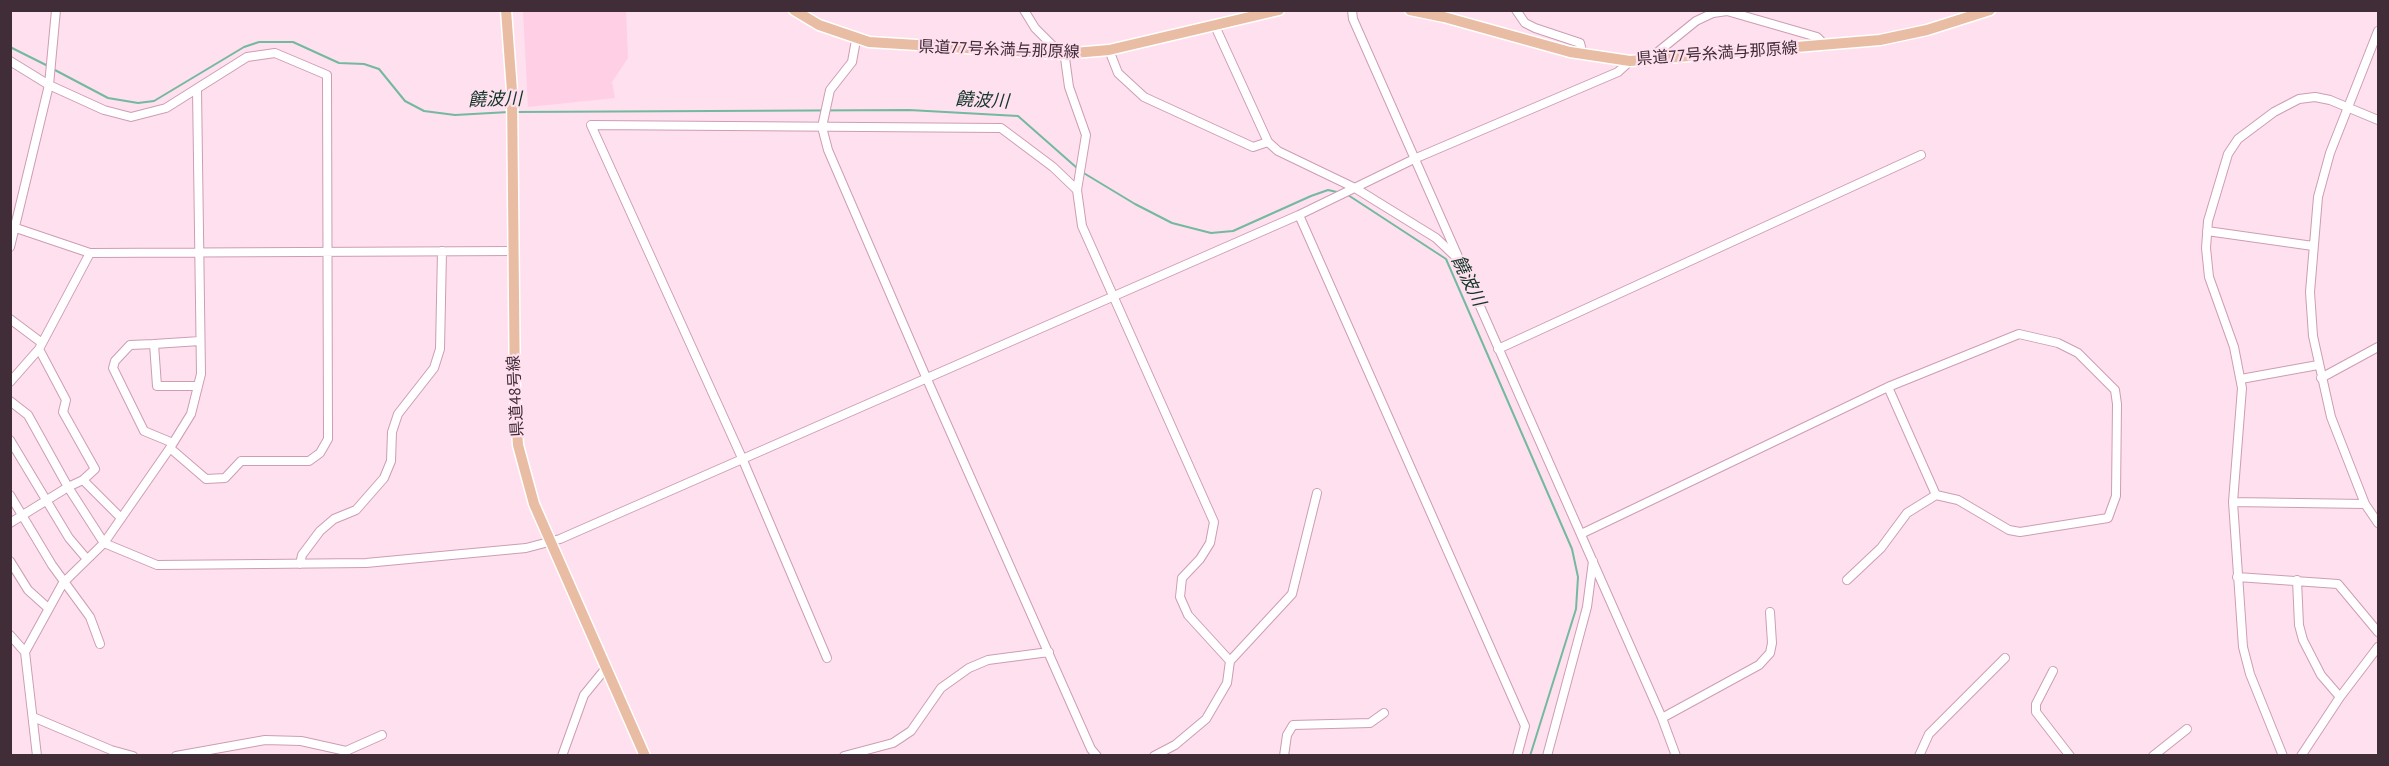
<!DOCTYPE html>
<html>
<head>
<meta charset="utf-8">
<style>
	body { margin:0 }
	#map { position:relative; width:2389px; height:766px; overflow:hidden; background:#ffe0ee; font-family:"PT Sans",sans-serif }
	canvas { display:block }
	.frame { position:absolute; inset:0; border:12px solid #412d37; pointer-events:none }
</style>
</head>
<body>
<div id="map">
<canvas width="2389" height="766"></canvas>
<div class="frame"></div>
</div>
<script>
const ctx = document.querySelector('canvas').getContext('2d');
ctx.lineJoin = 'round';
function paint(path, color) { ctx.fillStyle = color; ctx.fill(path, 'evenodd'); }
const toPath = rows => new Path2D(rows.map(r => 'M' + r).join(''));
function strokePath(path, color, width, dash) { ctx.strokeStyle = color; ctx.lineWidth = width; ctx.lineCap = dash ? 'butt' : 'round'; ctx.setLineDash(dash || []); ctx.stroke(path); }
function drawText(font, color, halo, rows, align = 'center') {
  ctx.font = font + ' "PT Sans","Noto Sans JP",sans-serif'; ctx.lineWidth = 4.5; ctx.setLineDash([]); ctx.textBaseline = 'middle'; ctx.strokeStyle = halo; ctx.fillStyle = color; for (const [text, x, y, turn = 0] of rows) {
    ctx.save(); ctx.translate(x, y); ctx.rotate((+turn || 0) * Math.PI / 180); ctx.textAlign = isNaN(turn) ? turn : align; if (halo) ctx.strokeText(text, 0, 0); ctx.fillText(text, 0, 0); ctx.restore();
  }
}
paint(toPath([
	[523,11,626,11,628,58,612,82,615,98,528,107]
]), '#fecfe5');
strokePath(toPath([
	[10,47,48,66],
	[53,69,108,98,138,103,154,101,244,47,259,42,293,42,339,63,364,64,379,69,405,101,424,111,455,115,509,112],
	[515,112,909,110,1018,116,1077,168],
	[1082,172,1135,204,1172,223,1211,233,1233,231,1311,196,1328,190,1337,192],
	[1348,195,1446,259,1572,549,1578,577,1576,609,1530,756]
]), '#73b99f', 2);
const minor = toPath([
	[1024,10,1035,28,1065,58,1069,87,1086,135,1077,190,1082,226,1214,522,1210,543,1200,559,1182,578,1180,597,1188,615,1230,661],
	[1352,10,1353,19,1662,718,1676,756],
	[1516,10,1525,23,1535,28,1580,43,1583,55],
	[1215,26,1268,142,1278,151,1355,188,1436,238,1455,256],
	[2378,31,2330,153,2318,197,2310,292,2313,336,2331,417,2365,504,2378,523],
	[856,40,852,62,830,90,822,127,828,150,926,377,1091,749,1097,756],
	[1109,50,1118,73,1144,97,1253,147,1268,142],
	[1656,60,1659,51,1696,21,1713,13,1727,11,1817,37,1826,46],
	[10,61,49,85,104,110,131,117,166,108,247,57,275,53,327,75,328,439,320,453,309,461,241,461,225,478,206,479,170,448],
	[1299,215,1525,726,1517,756],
	[10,226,90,253,514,251],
	[2207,231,2313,246],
	[10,247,49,85,56,10],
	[10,319,42,343],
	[154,344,130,345,115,361,113,368,144,431,173,443],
	[1498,349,1921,155],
	[2321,378,2378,347],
	[2241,379,2318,365],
	[10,382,39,349,90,253],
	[198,386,157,386,154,344,200,341],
	[1888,387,1936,495],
	[10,401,28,415,68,487,104,543,157,565,366,563,526,548,560,539,1299,215,1414,159,1618,72,1630,61],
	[10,440,69,538,86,558],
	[83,480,121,518],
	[10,495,52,565,90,617,100,644],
	[2233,502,2365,504],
	[10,523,68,487,83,480,95,469,63,412,66,400,39,349],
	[1581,534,1888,387,2019,334,2058,343,2078,353,2115,390,2117,404,2116,496,2108,518,2020,532,2009,530,1958,500,1936,495,1907,513,1881,548,1847,580],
	[10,561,28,590,48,608],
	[300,564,302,555,320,531,334,519,356,510,384,478,391,461,392,432,398,414,434,368,440,349,442,251],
	[2237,577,2338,584,2378,632],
	[2297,580,2299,625,2303,640,2321,675,2340,697],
	[10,635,25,652],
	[827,658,742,458,591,125,1001,128,1053,167,1077,190],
	[2053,671,2036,704,2036,712,2070,756],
	[33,717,111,750,133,756],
	[1662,718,1759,665,1770,653,1772,643,1770,612],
	[37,756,25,652,63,583,104,543,170,448,191,414,201,374,197,89],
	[176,756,265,740,301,741,346,751,382,735],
	[562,756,584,695,606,668],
	[844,756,893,743,911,731,941,688,969,668,988,660,1049,652],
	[1154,756,1175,745,1206,719,1227,683,1230,661,1292,594,1317,493],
	[1284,756,1287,735,1293,725,1370,723,1384,713],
	[1547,756,1587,607,1593,561],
	[1919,756,1929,734,2005,658],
	[2153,756,2187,729],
	[2283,756,2250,674,2243,647,2233,502,2242,388,2234,347,2209,277,2206,248,2208,221,2228,154,2238,139,2274,112,2299,99,2315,97,2330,100,2378,120],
	[2301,756,2340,697,2378,647]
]);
const major = toPath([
	[506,10,512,91,515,398,518,445,534,504,645,756],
	[794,10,819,25,869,42,1062,54,1109,50,1279,10],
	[1410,10,1444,17,1570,52,1630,61,1880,40,1927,30,1990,10]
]);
strokePath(minor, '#cd9db4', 10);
strokePath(major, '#fff', 13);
strokePath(minor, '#fff', 8);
strokePath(major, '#e9bca4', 10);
drawText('16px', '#412d37', '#ffe0ee', [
	["県道77号糸満与那原線",999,50,2],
	["県道77号糸満与那原線",1717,54,-4],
	["県道48号線",516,396,-93]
]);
drawText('italic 18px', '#133429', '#ffe0ee', [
	["饒波川",495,100,-1],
	["饒波川",982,101,3],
	["饒波川",1468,281,64]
]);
</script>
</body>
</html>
